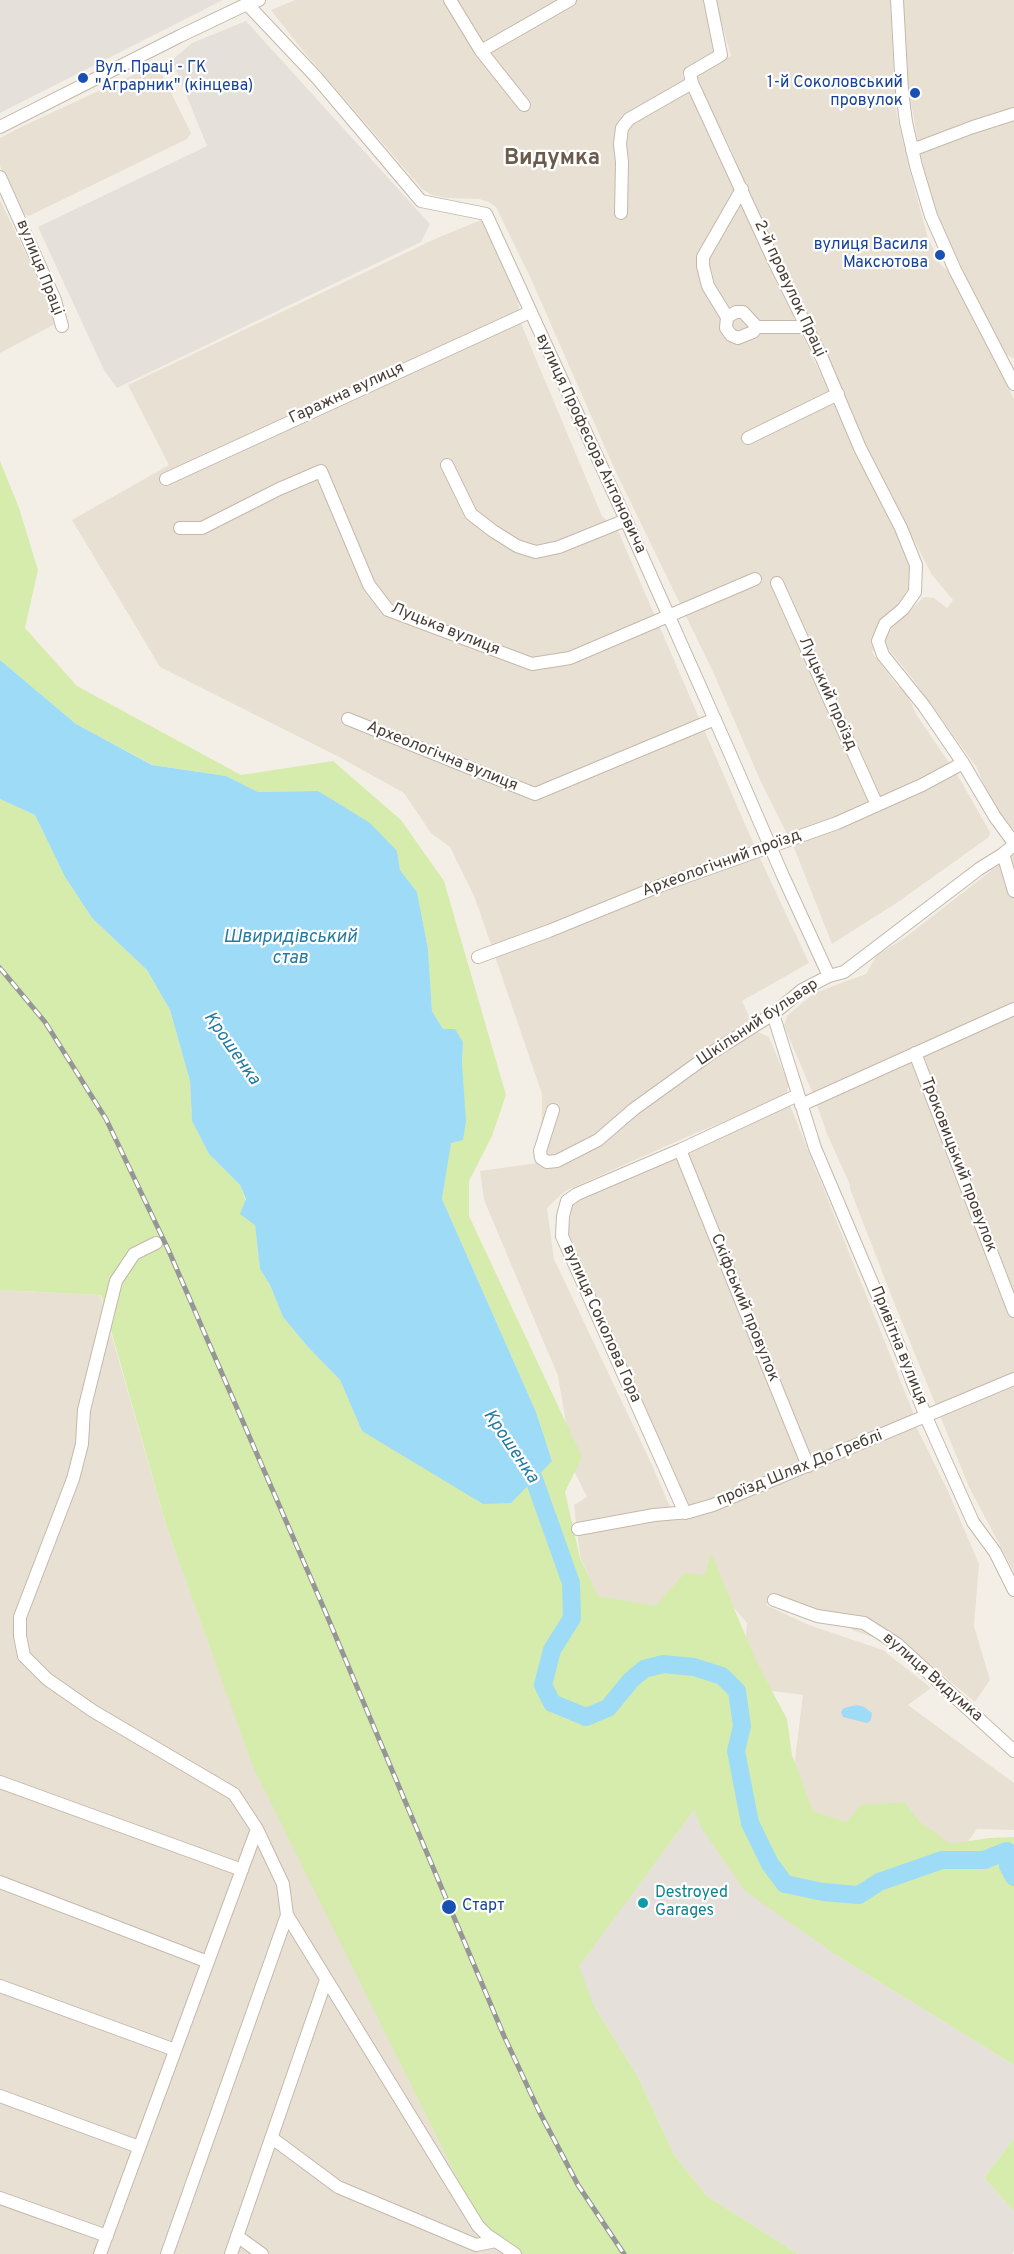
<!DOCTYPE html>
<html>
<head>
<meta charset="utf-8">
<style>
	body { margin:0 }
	canvas { display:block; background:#f4efe6 }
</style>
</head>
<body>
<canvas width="1014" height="2254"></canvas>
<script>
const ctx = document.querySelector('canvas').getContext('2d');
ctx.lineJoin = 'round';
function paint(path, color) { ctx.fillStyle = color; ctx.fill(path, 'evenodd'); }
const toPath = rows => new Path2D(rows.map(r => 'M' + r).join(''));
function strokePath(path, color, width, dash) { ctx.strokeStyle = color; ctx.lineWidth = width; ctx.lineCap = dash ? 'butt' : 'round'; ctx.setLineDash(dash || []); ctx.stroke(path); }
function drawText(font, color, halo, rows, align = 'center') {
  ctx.font = font + ' Overpass,sans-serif'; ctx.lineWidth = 4.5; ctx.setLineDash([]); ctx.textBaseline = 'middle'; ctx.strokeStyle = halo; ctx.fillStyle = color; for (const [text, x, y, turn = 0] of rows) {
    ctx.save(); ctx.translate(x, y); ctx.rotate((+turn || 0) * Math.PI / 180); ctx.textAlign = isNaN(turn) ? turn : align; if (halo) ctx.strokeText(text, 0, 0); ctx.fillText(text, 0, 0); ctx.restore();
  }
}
paint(toPath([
	[295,0,705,0,717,52,687,67,682,75,707,122,795,314,794,321,806,342,851,441,905,550,911,573,911,586,906,599,885,627,872,652,898,687,903,686,916,714,958,776,990,832,989,837,898,902,832,944,795,850,761,782,714,674,614,468,531,279,496,207,489,202,479,199,446,198,432,195,422,189,299,46,271,10],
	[715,0,890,0,896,111,909,168,928,238,941,265,949,272,1014,399,1014,836,990,799,977,768,909,674,886,646,885,642,890,630,924,597,934,598,947,608,953,600,932,575,868,453,829,359,744,184,731,149,696,80,695,74,731,56],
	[903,0,1014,0,1014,359,1006,354,971,287,941,224,928,186,919,148,907,79],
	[157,64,191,133,187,139,29,216,22,214,0,166,0,138,25,125],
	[0,200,59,322,0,353],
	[481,220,518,298,520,321,602,516,619,533,758,854,809,963,742,1001,756,1031,769,1037,789,1085,785,1096,689,1136,565,1191,547,1208,554,1259,652,1465,673,1514,687,1508,566,1239,570,1207,581,1197,690,1153,790,1105,913,1412,912,1418,947,1489,979,1564,974,1626,990,1680,975,1702,897,1637,882,1640,852,1630,849,1623,773,1598,766,1605,809,1625,883,1650,931,1688,908,1705,1014,1783,1014,1830,977,1829,966,1844,806,1876,793,1774,803,1695,741,1687,747,1623,726,1599,660,1627,597,1596,580,1556,574,1505,587,1497,574,1471,558,1376,484,1200,480,1171,537,1163,541,1164,542,1094,475,898,450,847,431,833,404,793,341,758,160,667,72,520,169,465,128,385,437,238],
	[1014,853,1014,1572,969,1487,895,1305,850,1189,850,1185,827,1134,813,1094,784,1026,787,1016,814,993,866,974,877,955,903,939],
	[0,1290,100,1295,167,1528,254,1767,482,2228,518,2254,0,2254]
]), '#e9e0d4');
paint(toPath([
	[0,0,223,0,0,113],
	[246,21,430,224,421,242,117,388,104,370,38,227,207,146,172,60,192,43],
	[695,1809,839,1957,1014,2065,1014,2138,984,2178,1014,2211,1014,2251,1012,2254,798,2254,707,2196,674,2155,637,2075,594,2006,578,1966]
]), '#e6e0db');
paint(toPath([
	[0,461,19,508,38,570,25,628,77,686,241,775,333,761,401,820,444,881,506,1095,492,1136,469,1181,469,1216,582,1457,565,1492,580,1558,598,1596,655,1606,685,1573,705,1575,711,1553,756,1661,787,1719,792,1755,813,1811,846,1822,861,1805,904,1802,918,1820,950,1844,989,1838,1014,1837,1014,2065,839,1957,745,1891,700,1826,695,1809,579,1966,594,2006,637,2075,674,2155,707,2196,798,2254,518,2254,482,2228,253,1767,167,1528,101,1295,0,1290,0,799,35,815,65,877,92,918,147,970,170,1010,190,1081,192,1121,209,1154,240,1185,255,1225,260,1269,270,1285,283,1317,308,1347,340,1380,362,1431,552,1461,536,1412,442,1199,462,1064,463,1042,443,1029,432,1011,428,949,417,892,400,870,397,851,318,791,258,792,226,776,153,765,76,724,0,660],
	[1014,2138,1014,2211,984,2178]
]), '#d6ecac');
paint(toPath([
	[0,660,76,724,152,765,226,776,258,792,318,791,370,823,397,851,400,870,417,892,428,949,432,1011,443,1029,455,1029,463,1042,462,1064,466,1121,463,1140,451,1143,442,1199,536,1412,552,1461,511,1503,483,1504,362,1431,340,1380,308,1347,283,1317,270,1285,260,1269,255,1225,240,1214,246,1199,240,1185,209,1154,192,1121,190,1081,170,1010,147,970,92,918,65,877,35,815,0,799],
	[857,1705,864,1707,872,1713,871,1720,867,1723,843,1717,841,1712,844,1708]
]), '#9edbf6');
strokePath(toPath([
	[521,1459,534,1479,571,1583,572,1618,552,1650,543,1685,552,1703,586,1717,608,1708,631,1680,644,1669,663,1664,694,1667,722,1676,737,1691,742,1726,736,1751,750,1823,770,1864,785,1884,823,1892,859,1895,879,1882,942,1860,984,1860,1007,1851,1008,1866,1014,1877]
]), '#9edbf6', 18);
const minor = toPath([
	[450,0,481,51,524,105],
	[710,0,721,55,690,73,692,83,774,261,822,358,860,448,901,528,916,565,915,592,903,609,885,624,878,641,883,655,924,706,963,763,995,817,1014,843],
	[897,0,902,91,906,122,916,166,931,216,955,270,1014,384],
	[247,4,317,78,421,201,486,214,626,520,728,749,783,876,829,976],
	[481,51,570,0],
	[0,127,180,36,247,4,259,0],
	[912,150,973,127,1014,114],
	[0,177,55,300,62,326],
	[742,189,703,257,703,266,708,286,727,317,726,328,731,335,738,338,753,332,757,327,808,327],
	[621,213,622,162,620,144,622,128,629,119,692,83],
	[727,317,736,312,743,312,757,327],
	[748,438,838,394],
	[447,465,471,514,493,531,517,546,526,549,536,552,559,547,626,520],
	[166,479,530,312],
	[180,528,202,528,279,489,321,471,369,585,388,610,532,664,570,658,755,579],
	[777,583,877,805],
	[348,719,535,794,715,719],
	[1003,854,1014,891],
	[478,957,549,931,662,885,837,823,922,785,963,763],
	[773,1014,815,1148,898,1344,926,1417,973,1522,995,1552,1014,1590],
	[915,1053,1014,1311],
	[801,1105,1014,1009],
	[553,1110,540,1151,541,1158,547,1162,557,1161,598,1140,634,1109,713,1052,773,1014,802,990,829,976,844,972,979,869,1003,854,1014,845],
	[680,1150,808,1466],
	[156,1243,134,1254,116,1281,84,1410,82,1444,73,1479,20,1617,20,1636,24,1656,47,1679,93,1711,234,1794,257,1829,283,1884,287,1915,167,2254],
	[685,1513,562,1236,563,1216,567,1201,577,1194,680,1150,798,1095],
	[578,1529,654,1515,689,1512,713,1505,1014,1379],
	[774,1600,817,1616,864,1623,897,1644,1014,1751],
	[0,1782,242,1870],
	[0,1882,208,1962],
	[287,1915,478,2226,487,2235,515,2254],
	[0,1986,175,2050],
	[0,2096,139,2147],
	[272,2138,338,2187,476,2245,496,2241],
	[0,2198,107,2236],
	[237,2236,262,2254],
	[100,2254,257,1829],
	[231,2254,326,1980]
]);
strokePath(minor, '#c4b8ab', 14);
strokePath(minor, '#fff', 12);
const rail = toPath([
	[0,968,45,1022,106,1119,168,1249,325,1611,504,2036,539,2111,578,2185,624,2254]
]);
strokePath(rail, '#969696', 5);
strokePath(rail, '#fff', 3, [9]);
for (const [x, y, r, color] of [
	[83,78,6,"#1a4fb4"],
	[915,93,6,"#1a4fb4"],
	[940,255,6,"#1a4fb4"],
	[643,1903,6,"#0f9aa8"],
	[449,1907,8,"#1a4fb4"]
]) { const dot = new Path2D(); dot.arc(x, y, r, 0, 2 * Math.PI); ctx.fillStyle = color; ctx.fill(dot); strokePath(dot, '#fff', 2); }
drawText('16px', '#164399', '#fff', [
	["Вул. Праці - ГК",95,69],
	["\"Аграрник\" (кінцева)",95,87],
	["1-й Соколовський",903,84,"right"],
	["провулок",903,102,"right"],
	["вулиця Василя",928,246,"right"],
	["Максютова",928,264,"right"],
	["Старт",462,1907]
], 'left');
drawText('16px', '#483e35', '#fff', [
	["вулиця Праці",39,268,68],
	["2-й провулок Праці",789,289,65],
	["Гаражна вулиця",347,394,-25],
	["вулиця Професора Антоновича",590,444,65],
	["Луцька вулиця",445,630,22],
	["Луцький проїзд",827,694,66],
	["Археологічна вулиця",442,757,22],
	["Археологічний проїзд",722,864,-20],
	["Шкільний бульвар",758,1023,-34],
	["Троковицький провулок",958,1165,69],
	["Скіфський провулок",744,1308,68],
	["вулиця Соколова Гора",601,1324,66],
	["Привітна вулиця",898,1346,68],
	["проїзд Шлях До Греблі",800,1469,-22],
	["вулиця Видумка",932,1678,41]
]);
drawText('16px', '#0d838f', '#fff', [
	["Destroyed",655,1894],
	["Garages",655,1912]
], 'left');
drawText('italic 18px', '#227aa2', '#fff', [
	["Швиридівський",290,938],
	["став",290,959],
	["Крошенка",231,1049,55],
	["Крошенка",510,1447,56]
]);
drawText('bold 22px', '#6b5b4b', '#fff', [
	["Видумка",552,160]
]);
</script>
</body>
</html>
